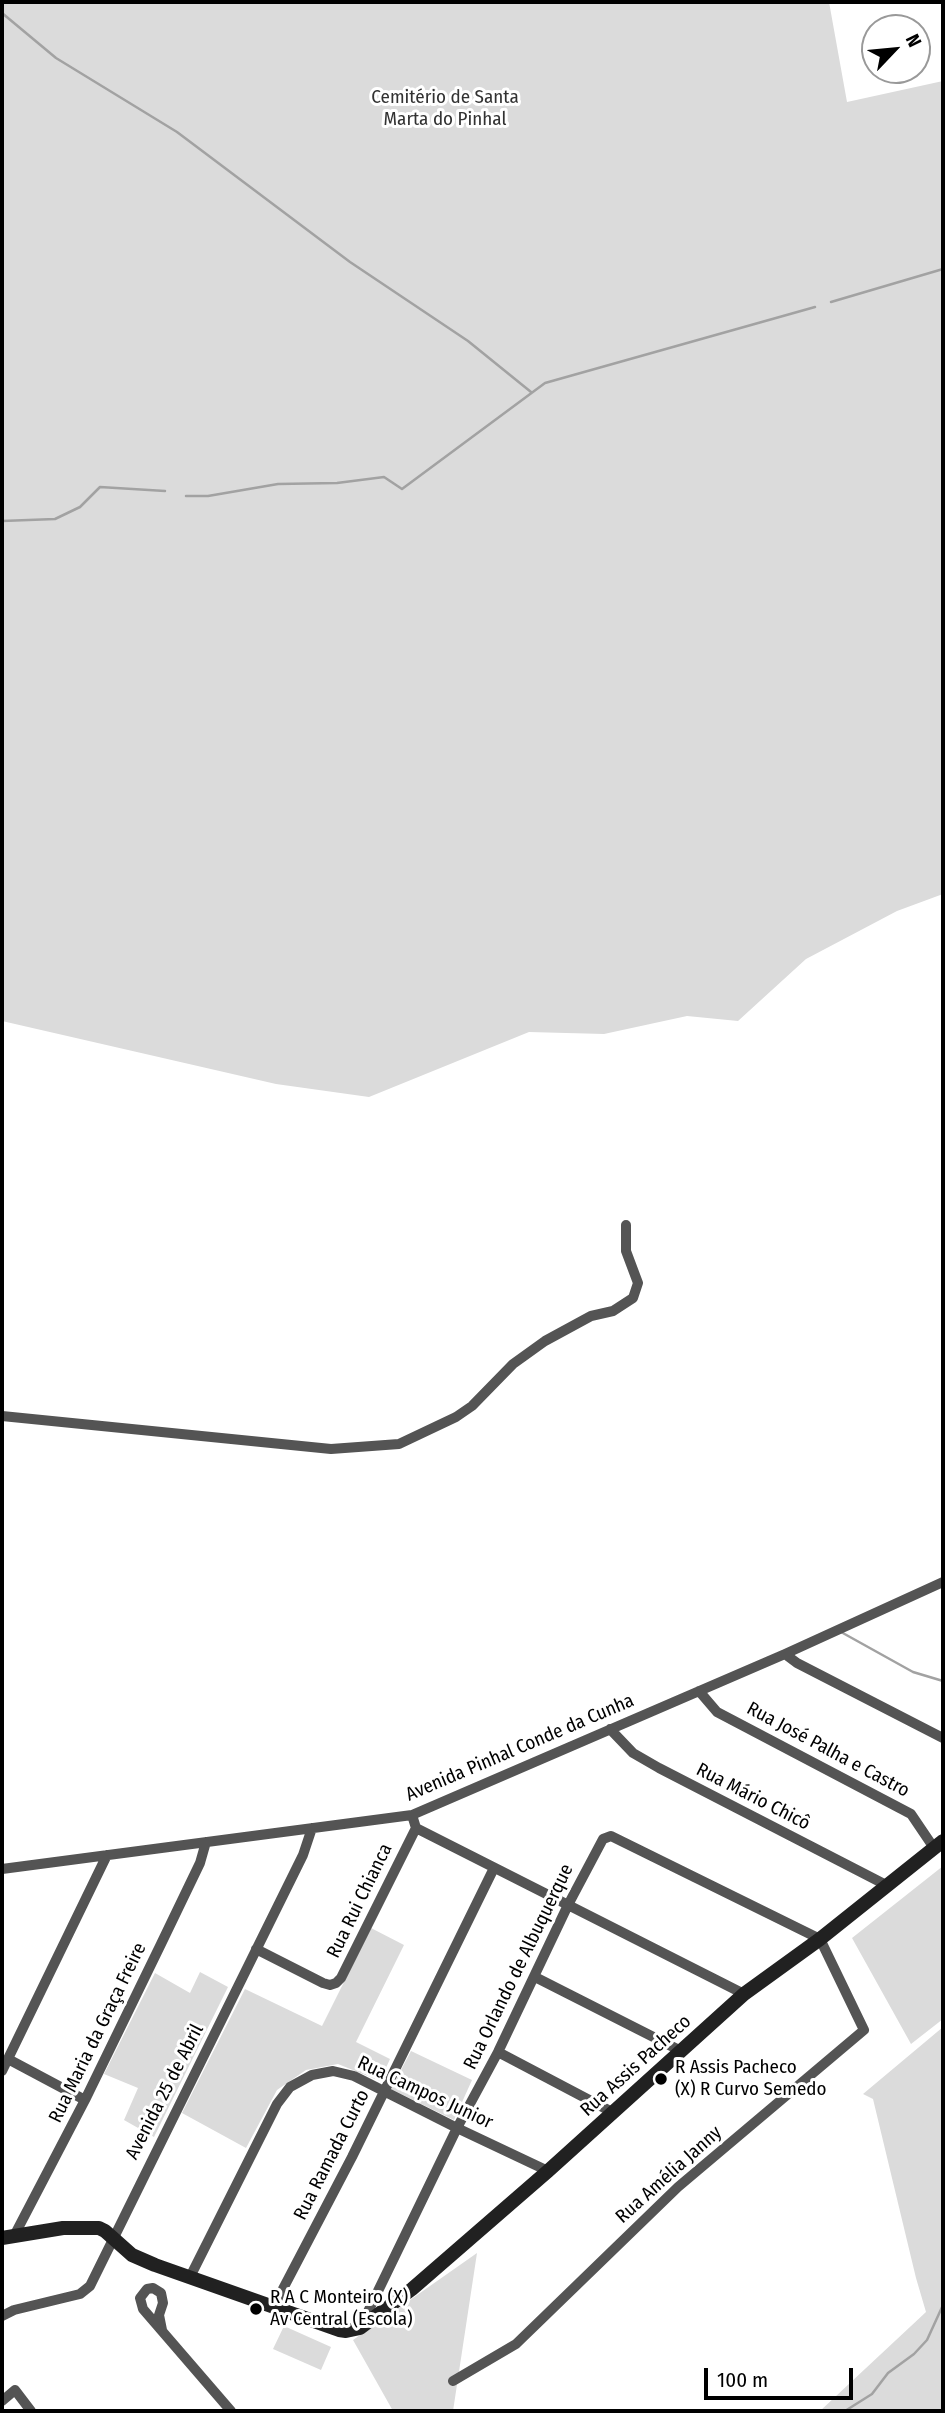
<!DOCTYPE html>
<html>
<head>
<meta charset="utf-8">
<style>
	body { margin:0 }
	#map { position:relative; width:945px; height:2413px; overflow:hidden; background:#fff; font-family:"Fira Sans Condensed",sans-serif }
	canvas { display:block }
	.frame { position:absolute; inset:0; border:4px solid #000; pointer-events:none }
	.north { position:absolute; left:861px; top:14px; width:70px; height:70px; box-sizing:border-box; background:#fff; border:2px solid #999; border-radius:50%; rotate:64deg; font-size:19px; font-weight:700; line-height:28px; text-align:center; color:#000 }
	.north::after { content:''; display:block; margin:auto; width:24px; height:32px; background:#000; clip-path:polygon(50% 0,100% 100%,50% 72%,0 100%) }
	.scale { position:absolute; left:704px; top:2368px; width:149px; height:32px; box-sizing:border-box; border:4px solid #000; border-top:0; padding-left:9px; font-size:21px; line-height:24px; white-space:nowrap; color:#000; -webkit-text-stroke:5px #fff; paint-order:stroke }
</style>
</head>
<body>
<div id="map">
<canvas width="945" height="2413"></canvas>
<div class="frame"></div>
<div class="north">N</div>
<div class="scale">100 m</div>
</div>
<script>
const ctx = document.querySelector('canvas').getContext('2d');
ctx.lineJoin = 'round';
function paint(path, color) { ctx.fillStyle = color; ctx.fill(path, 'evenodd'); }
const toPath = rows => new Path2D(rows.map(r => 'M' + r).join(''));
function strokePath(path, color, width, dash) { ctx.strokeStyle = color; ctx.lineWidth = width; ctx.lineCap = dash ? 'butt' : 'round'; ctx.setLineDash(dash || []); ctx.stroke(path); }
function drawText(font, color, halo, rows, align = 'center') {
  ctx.font = font + ' "Fira Sans Condensed",sans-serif'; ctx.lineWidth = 6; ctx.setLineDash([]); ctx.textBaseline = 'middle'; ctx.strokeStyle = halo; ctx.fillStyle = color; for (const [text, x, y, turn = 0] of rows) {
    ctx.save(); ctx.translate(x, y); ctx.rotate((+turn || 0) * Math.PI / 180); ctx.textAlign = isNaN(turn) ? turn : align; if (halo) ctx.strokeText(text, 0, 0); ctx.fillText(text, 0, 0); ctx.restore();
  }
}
paint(toPath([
	[2,2,829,2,847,102,943,81,943,894,897,911,806,959,738,1021,687,1016,604,1034,529,1032,369,1097,276,1084,2,1021],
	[943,1866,943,2019,911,2044,852,1938],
	[371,1928,404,1945,356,2042,390,2059,380,2081,338,2064,306,2070,277,2090,246,2148,182,2113,245,1989,322,2026],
	[200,1972,228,1987,154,2137,124,2120,138,2088,104,2074,155,1973,190,1993],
	[943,2027,943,2411,820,2411,926,2312,916,2278,873,2099,863,2094],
	[411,2051,472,2080,454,2120,391,2089],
	[477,2253,453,2411,393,2411,353,2340],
	[284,2326,331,2347,321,2370,273,2349]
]), '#dbdbdb');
strokePath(toPath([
	[2,13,56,58,177,132,350,262,468,341,531,392],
	[831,302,943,269],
	[186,496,208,496,278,484,337,483,384,477,402,489,545,383,815,307],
	[2,521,55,519,80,507,100,487,165,491],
	[841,1632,913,1672,943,1681],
	[845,2411,872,2394,888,2373,914,2354,927,2340,943,2305]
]), '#a2a2a2', 2.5);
strokePath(toPath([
	[2,1416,331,1449,399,1444,456,1417,472,1406,513,1364,545,1341,591,1316,613,1311,633,1298,638,1283,626,1251,626,1225],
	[785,1654,797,1663,943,1738],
	[699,1691,717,1712,911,1814,934,1848],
	[610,1729,633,1753,659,1768,888,1886],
	[412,1815,416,1828,744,1994],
	[2,1869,412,1815,785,1654,943,1582],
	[256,1949,323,1983,330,1985,336,1983,341,1978,416,1828],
	[535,1977,679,2050],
	[498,2052,612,2112],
	[8,2059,85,2100],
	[2,2071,107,1855],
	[14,2236,85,2100,161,1944,200,1863,206,1842],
	[190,2277,277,2104,290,2087,312,2075,333,2071,354,2076,457,2128,548,2171],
	[274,2306,352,2157,494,1868],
	[2,2316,14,2310,80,2294,90,2286,303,1855,312,1828],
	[362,2324,457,2128,498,2052,568,1905,603,1839,611,1836,820,1939,864,2030,678,2187,516,2344,453,2381],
	[162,2330,159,2315,163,2303,161,2293,153,2288,147,2289,140,2298,143,2309,231,2411],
	[2,2401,15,2390,31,2411]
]), '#545454', 10);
strokePath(toPath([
	[2,2238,63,2228,99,2228,105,2231,132,2255,155,2265,339,2330,346,2331,360,2328,412,2289,548,2171,744,1994,820,1939,943,1841]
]), '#212121', 14);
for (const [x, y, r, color] of [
	[661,2079,7,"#000"],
	[256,2309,7,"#000"]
]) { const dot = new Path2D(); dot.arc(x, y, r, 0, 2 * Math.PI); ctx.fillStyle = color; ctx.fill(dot); strokePath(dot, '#fff', 2.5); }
drawText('19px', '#323232', '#fff', [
	["Cemitério de Santa",445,98],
	["Marta do Pinhal",445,120]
]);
drawText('19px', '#000', '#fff', [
	["Avenida Pinhal Conde da Cunha",520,1748,-23],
	["Rua José Palha e Castro",828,1750,28],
	["Rua Mário Chicô",753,1797,27],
	["Rua Rui Chianca",360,1901,-64],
	["Rua Orlando de Albuquerque",519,1967,-64],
	["Rua Maria da Graça Freire",98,2033,-64],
	["Rua Assis Pacheco",636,2066,-42],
	["Avenida 25 de Abril",165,2092,-63],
	["Rua Campos Junior",425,2093,25],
	["Rua Ramada Curto",332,2155,-63],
	["Rua Amélia Janny",669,2175,-42]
]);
drawText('19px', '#000', '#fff', [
	["R Assis Pacheco",675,2068],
	["(X) R Curvo Semedo",675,2090],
	["R A C Monteiro (X)",270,2298],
	["Av Central (Escola)",270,2320]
], 'left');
</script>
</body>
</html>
